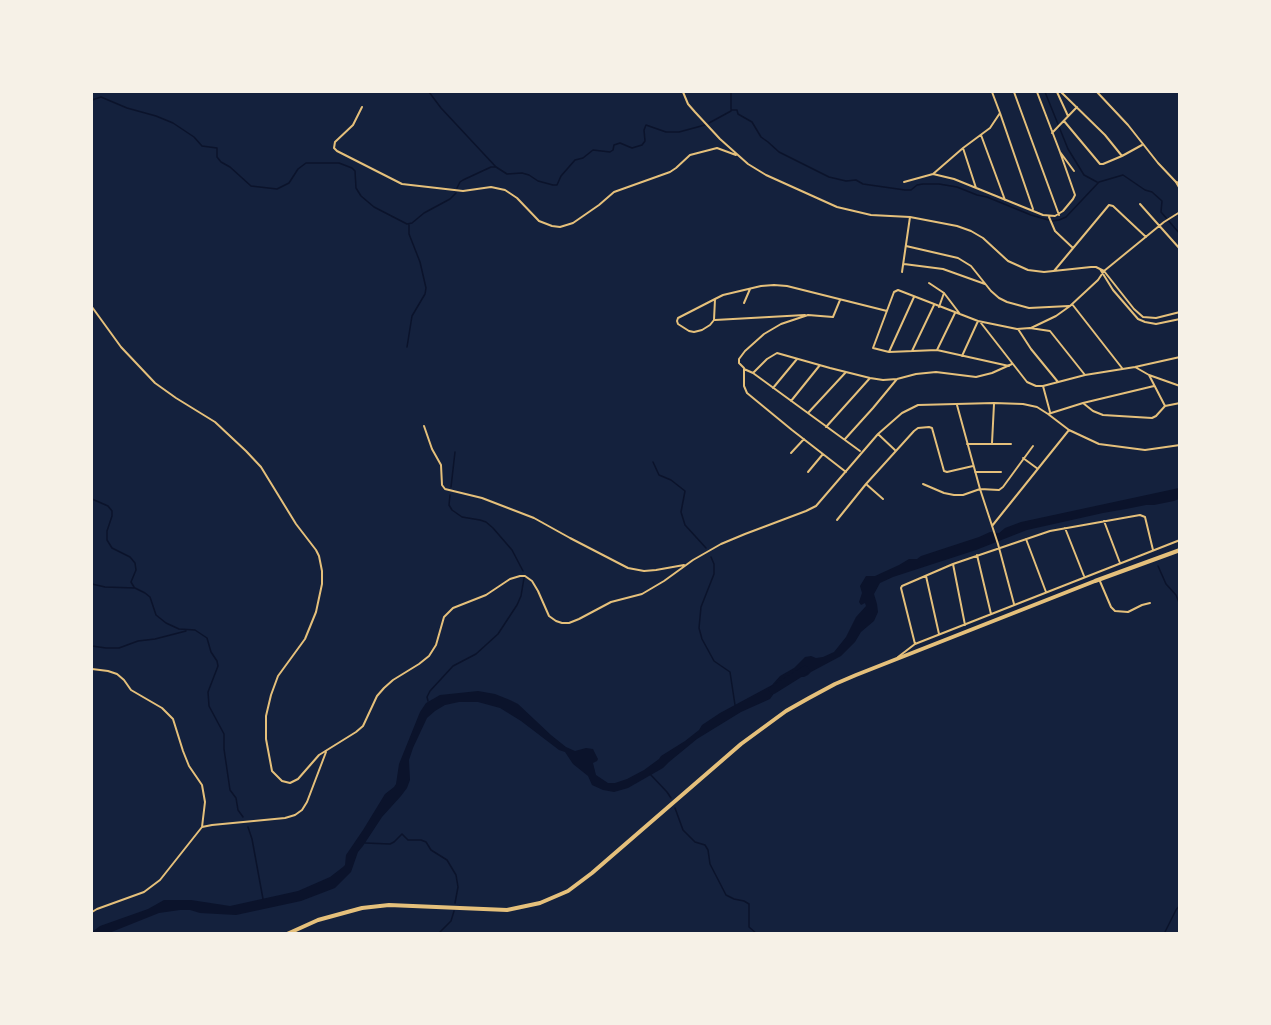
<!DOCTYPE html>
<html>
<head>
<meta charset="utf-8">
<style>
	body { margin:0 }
	#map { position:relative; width:1271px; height:1025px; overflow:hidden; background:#14213d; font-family:"Exo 2",sans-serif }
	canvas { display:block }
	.frame { position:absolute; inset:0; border:93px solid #f6f1e7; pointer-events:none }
</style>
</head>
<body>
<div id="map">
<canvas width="1271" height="1025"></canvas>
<div class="frame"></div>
</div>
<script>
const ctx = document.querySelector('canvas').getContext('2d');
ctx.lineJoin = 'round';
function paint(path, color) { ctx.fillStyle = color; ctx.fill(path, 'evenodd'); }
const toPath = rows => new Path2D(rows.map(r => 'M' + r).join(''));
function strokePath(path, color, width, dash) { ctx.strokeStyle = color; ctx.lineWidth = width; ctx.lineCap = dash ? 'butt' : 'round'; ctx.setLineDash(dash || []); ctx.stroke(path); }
paint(toPath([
	[1179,488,1179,499,1174,501,1154,505,1146,505,1126,509,1103,513,1027,530,976,550,893,577,880,583,874,594,877,604,878,612,874,621,861,632,855,642,841,656,811,672,808,675,804,677,793,676,787,679,780,685,770,699,741,712,697,739,669,762,663,768,628,788,614,792,603,790,592,785,588,776,573,764,565,752,559,750,521,721,500,708,478,702,459,702,445,705,435,711,427,718,413,748,409,760,410,780,407,788,401,796,382,817,363,846,358,852,351,872,335,888,301,901,236,915,200,913,190,910,180,910,159,913,109,933,92,933,92,932,100,926,148,909,164,900,191,900,230,906,298,891,330,877,343,867,345,865,346,855,363,830,385,794,394,787,396,784,399,764,420,712,426,703,440,695,478,691,495,694,510,700,518,704,551,735,566,747,575,751,586,748,593,749,598,759,597,761,593,763,596,775,608,783,615,783,627,779,644,770,659,759,661,756,685,741,699,730,702,725,720,713,772,685,780,676,794,668,805,657,811,656,816,658,823,657,834,652,846,637,856,617,866,606,865,603,861,605,859,602,862,593,860,586,866,576,875,576,899,565,909,559,917,559,921,556,979,537,990,532,999,533,1005,528,1021,522]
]), '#0b132b');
strokePath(toPath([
	[429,92,441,108,496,167,507,174,522,173,529,175,538,181,553,185,557,185,561,176,575,160,583,158,593,150,610,152,613,150,614,145,620,143,632,148,642,145,645,141,644,130,646,125,666,132,679,132,705,125],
	[731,92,731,109],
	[1045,92,1068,149,1084,175,1097,182],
	[92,100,101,97,127,108,156,116,173,123,194,137,202,146,217,148,217,157,221,162,230,167,251,186,277,189,289,183,298,169,306,163,339,163,352,168,355,171,356,188,361,196,374,207,407,224,412,223,424,213,450,199,456,193],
	[731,110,737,110,738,114,752,122,761,137,768,142,779,152,829,177,846,181,856,180,863,184,905,190,911,190,917,185,923,184,939,184,957,187,977,195,987,197,1031,215,1052,221,1059,220,1066,217,1099,182,1123,175,1145,190,1152,192,1162,201,1161,212,1180,234],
	[709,123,731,111],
	[457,188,460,182,463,180,491,167,495,167],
	[407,347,412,316,425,294,426,288,420,262,409,234,409,225],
	[653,462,659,475,671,480,685,491,681,512,685,525,706,548],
	[451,487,455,452],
	[450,495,449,505,452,510,462,517,480,520,486,522,493,528,512,550,523,571],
	[92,499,108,506,112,511,112,516,107,531,107,540,112,548,130,557,135,563,136,570,131,582,134,587],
	[711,557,714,564,714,574,701,607,699,628,702,639,714,661,730,672,735,705],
	[1158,566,1166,584,1176,595,1180,605],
	[92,584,105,587,135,588,145,593,150,597,156,615,166,623,179,629,195,630,207,638,211,652,217,661,218,666,208,692,209,706,224,734,224,749,230,790,236,798,238,810,243,817],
	[1180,618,1180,625],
	[92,646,106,648,119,648,138,641,155,639,186,631],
	[428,701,427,697,430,691,453,666,476,654,498,634,517,605,521,596,524,578],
	[650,774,667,792,671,798],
	[675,808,683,830,695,842,705,845,708,850,710,864,726,895,734,899,744,901,749,904,749,927,757,934],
	[248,827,252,839,263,899],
	[365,843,390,844,394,842,402,834,408,840,421,840,426,842,431,850,447,860,456,875,458,887,455,903],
	[438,934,451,921,454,911],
	[1164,934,1176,910,1180,905]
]), '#0b132b', 1.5);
strokePath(toPath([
	[773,690,805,670]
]), '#0b132b', 8);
strokePath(toPath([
	[683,92,688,104,695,112,720,139,748,164,766,175,837,207,871,215,910,217,957,226,971,231,983,238,1008,261,1028,270,1044,272,1091,267,1096,267,1100,269],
	[1014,92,1059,215],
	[1037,92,1060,152,1074,171],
	[1057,92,1068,116],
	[1061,92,1105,135,1122,156],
	[362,107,353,125,335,142,334,148,337,151,402,184,463,191,491,187,505,190,517,198,539,221,552,226,560,227,573,223,599,205,614,192,670,172,676,168,690,155,717,148,736,155],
	[1000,113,1033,209],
	[1064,121,1100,164,1103,164,1122,156,1142,145],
	[1052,133,1077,107],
	[981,135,1005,200],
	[963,148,976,188],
	[933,174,954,179,1043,215,1055,216,1063,211,1073,199,1075,195,1060,152],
	[904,182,933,174,963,148,990,128,1000,113,992,92],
	[1176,182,1180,189],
	[1140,204,1180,249],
	[1049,217,1055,231,1073,248],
	[906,246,958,258,971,266,991,291,999,298,1007,302,1029,308,1069,306],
	[904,264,943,269,985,284],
	[1054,271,1109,205,1113,206,1146,237],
	[902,272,910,217],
	[929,283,944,293,960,314],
	[715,299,714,320,710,325,702,330,694,332,689,331,678,324,677,321,678,318,715,299,723,295,761,286,774,285,787,286,887,311],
	[744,303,750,289],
	[1072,304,1122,368],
	[92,307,121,347,155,383,176,398,215,422,246,451,261,467,296,524,316,550,319,556,322,571,322,584,316,612,305,639,278,676,271,695,266,716,266,739,272,771,282,781,290,783,298,779,319,755,356,732,363,726,377,696,384,688,393,680,419,664,429,656,436,645,444,617,453,608,486,595,510,579,520,576,525,576,532,581,538,591,549,616,556,621,562,623,569,623,579,619,611,602,642,594,664,581,693,560,721,544,745,534,806,511,816,506,878,434,902,413,918,405,994,403,1023,404,1037,407,1048,414,1069,430,1099,444,1145,450,1180,445],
	[939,307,944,293],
	[1180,312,1156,318,1143,317,1134,309,1104,271,1100,269,1113,290,1138,319,1145,322,1156,324,1180,319],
	[715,320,805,315],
	[981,323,1027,382,1036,386,1043,386,1085,375,1135,367,1180,357],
	[1031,328,1056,316,1070,306,1098,280,1104,271,1164,222,1180,212],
	[1018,329,1031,349,1058,382],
	[937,350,955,313],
	[912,351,934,305],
	[889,352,914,297],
	[962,356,978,321],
	[1009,366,937,350,889,352,873,348,894,292,898,290,978,321,1017,329,1030,328,1050,331,1085,375],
	[1135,367,1149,375,1165,406],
	[744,368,739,363,739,359,745,351,764,334,781,324,808,315,833,317,840,300],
	[753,373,767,359,777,353,830,368,870,378,883,380,897,379,916,374,936,372,976,377,992,373,1012,364],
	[1149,375,1180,386],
	[1043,386,1050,412],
	[773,388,797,359],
	[791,401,820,365],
	[1083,403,1093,411,1103,415,1152,418,1156,416,1165,406,1180,403],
	[957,405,980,489,998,544,1014,604],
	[808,413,846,372],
	[1048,414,1083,403,1154,386],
	[424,426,432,449,441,465,442,485,445,489,482,498,534,518,570,538,628,568,644,571,656,570,684,565],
	[826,427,870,378],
	[878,434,896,451],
	[845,439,873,408,897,379],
	[992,443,994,404],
	[967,444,1011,444],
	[791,453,804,439],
	[1023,458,1038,469],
	[808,472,823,454],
	[846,472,792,430,747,393,744,386,744,369,753,373,860,451],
	[975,472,1001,472],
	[866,484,883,499],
	[923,484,944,493,954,495,963,495,980,489,999,490,1003,487,1033,446],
	[837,520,866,484,914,431,918,428,929,427,932,428,944,471,947,472,973,466],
	[1104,521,1120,563],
	[992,526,1069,430],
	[1065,528,1084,576],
	[1026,539,1046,592],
	[977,555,991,614],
	[953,564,965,625],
	[926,576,939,634],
	[1099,579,1111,607,1115,611,1128,612,1142,605,1150,603],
	[915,644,901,588,902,586,953,564,1050,531,1140,515,1145,517,1153,550],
	[898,657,915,644,1180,540],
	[92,669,108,671,117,674,124,680,131,690,162,708,173,719,183,751,189,766,202,785,205,802,202,827],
	[92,912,97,909,144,892,160,880,202,827,212,825,285,818,295,815,302,810,307,802,326,752]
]), '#e5c07b', 2);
strokePath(toPath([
	[1097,92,1128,125,1158,163,1176,182,1180,183]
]), '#e5c07b', 2);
strokePath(toPath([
	[287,934,318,920,362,908,389,905,507,910,540,903,568,891,592,873,741,744,786,711,809,698,835,684,856,675,1095,581,1180,550]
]), '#e5c07b', 4);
</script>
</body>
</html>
